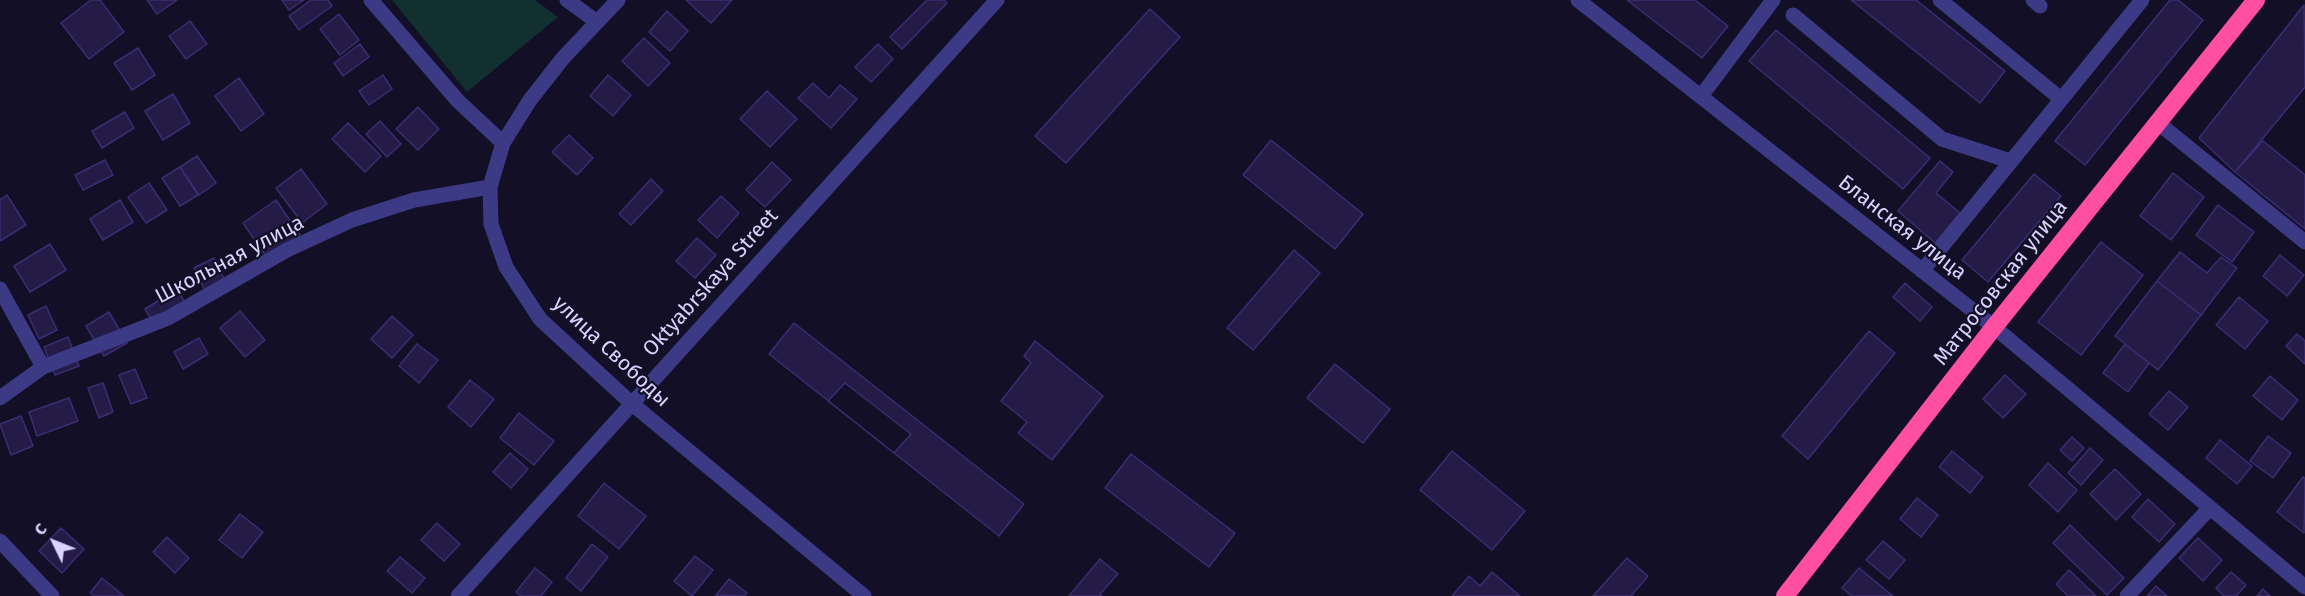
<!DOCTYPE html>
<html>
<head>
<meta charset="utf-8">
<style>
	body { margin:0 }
	#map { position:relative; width:2305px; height:596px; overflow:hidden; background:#130f26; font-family:"Fira Sans",sans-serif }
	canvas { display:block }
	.north { position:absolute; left:24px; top:512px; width:60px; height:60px; -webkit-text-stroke:4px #130f26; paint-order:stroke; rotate:313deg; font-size:16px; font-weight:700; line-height:24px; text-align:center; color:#d9d4ff }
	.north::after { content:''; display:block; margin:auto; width:21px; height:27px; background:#d9d4ff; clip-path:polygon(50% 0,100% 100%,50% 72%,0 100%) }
</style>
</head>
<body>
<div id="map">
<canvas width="2305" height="596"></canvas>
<div class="north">С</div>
</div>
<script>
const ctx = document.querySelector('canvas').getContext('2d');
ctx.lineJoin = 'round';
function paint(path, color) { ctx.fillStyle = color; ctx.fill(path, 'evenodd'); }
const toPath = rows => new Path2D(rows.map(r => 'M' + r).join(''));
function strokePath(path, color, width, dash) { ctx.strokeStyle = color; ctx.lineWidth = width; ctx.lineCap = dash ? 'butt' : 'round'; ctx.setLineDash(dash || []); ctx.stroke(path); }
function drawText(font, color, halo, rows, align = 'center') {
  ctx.font = font + ' "Fira Sans",sans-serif'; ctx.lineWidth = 4.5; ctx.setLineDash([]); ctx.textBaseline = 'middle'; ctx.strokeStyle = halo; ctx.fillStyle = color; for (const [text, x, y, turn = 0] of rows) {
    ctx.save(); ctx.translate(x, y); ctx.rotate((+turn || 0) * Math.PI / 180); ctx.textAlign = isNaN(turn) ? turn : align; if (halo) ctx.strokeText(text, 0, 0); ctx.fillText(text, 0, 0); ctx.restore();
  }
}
paint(toPath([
	[392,0,535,0,558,17,467,92]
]), '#12302f');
const building = toPath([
	[91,0,100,0,124,32,89,59,61,23,91,0],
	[147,0,177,0,157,14,147,0],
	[282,0,304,0,289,10,282,0],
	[311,0,328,0,332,6,299,30,289,16,311,0],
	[686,0,732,0,711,23,686,0],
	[927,0,944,0,947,3,902,49,890,37,927,0],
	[1627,0,1695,0,1728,26,1702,58,1627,0],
	[1851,0,1916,0,2005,71,1980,103,1851,0],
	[2170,0,2178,0,2203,20,2085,165,2055,141,2170,0],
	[2304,5,2305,87,2235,172,2199,138,2304,5],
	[1150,9,1180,37,1066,163,1035,136,1150,9],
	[667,11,688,31,670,51,649,32,667,11],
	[339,14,359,40,340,55,320,29,339,14],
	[190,21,207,44,186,59,169,36,190,21],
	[1776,30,1930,158,1903,189,1749,61,1776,30],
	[644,38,670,63,648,86,622,61,644,38],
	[360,44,369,57,343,76,334,63,360,44],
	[878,44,893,59,871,82,855,67,878,44],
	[138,48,155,75,132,90,114,63,138,48],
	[383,75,392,89,369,105,359,91,383,75],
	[608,75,631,95,613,116,590,96,608,75],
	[239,78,264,114,241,131,215,96,239,78],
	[813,83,829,98,840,85,857,99,831,128,798,98,813,83],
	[767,91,797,119,770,147,740,119,767,91],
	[173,94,190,123,163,140,145,111,173,94],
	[418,107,439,129,418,150,396,129,418,107],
	[125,112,134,128,102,148,92,131,125,112],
	[380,121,401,144,387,157,366,134,380,121],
	[348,123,381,156,365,172,332,139,348,123],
	[569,135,593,158,577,175,552,152,569,135],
	[1271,140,1363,214,1335,249,1243,175,1271,140],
	[2263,141,2305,175,2305,229,2235,172,2263,141],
	[197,156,216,183,199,195,180,167,197,156],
	[105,160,113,175,83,190,75,175,105,160],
	[1940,161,1953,172,1936,193,1960,213,1935,243,1898,211,1940,161],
	[772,162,791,180,765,207,746,190,772,162],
	[180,167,198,195,180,206,162,178,180,167],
	[301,169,327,204,302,223,276,188,301,169],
	[2173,173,2204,197,2171,240,2140,216,2173,173],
	[2034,174,2061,196,1988,282,1962,260,2034,174],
	[651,179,663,191,631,225,619,214,651,179],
	[149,183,167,210,146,223,128,197,149,183],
	[7,195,26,225,0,241,0,200,7,195],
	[721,196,739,213,717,238,698,220,721,196],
	[120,200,133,222,103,240,90,219,120,200],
	[276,200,300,235,267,258,243,223,276,200],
	[2218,205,2254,232,2232,262,2196,235,2218,205],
	[697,238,716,255,695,278,676,261,697,238],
	[2101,242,2143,275,2081,355,2038,322,2101,242],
	[50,244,66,270,30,292,14,266,50,244],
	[1294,250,1320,273,1253,350,1227,328,1294,250],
	[2180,252,2207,273,2221,257,2237,268,2201,315,2157,281,2180,252],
	[2280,255,2304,275,2287,296,2263,276,2280,255],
	[214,258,226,283,206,293,194,268,214,258],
	[2157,281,2201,315,2158,370,2115,336,2157,281],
	[1905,283,1932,307,1920,321,1893,297,1905,283],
	[177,289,187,306,155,326,145,309,177,289],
	[2239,297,2268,321,2245,349,2216,325,2239,297],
	[46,306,57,330,39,339,28,315,46,306],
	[240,311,265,340,245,357,220,328,240,311],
	[109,312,127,343,104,356,86,326,109,312],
	[392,316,413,335,392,358,371,339,392,316],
	[794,323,1024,504,999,536,769,354,794,323],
	[1869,331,1895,353,1808,459,1782,436,1869,331],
	[2297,334,2305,341,2305,364,2286,346,2297,334],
	[68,337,79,366,55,375,44,347,68,337],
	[199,338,208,354,183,369,174,352,199,338],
	[1035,341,1103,396,1052,460,1018,433,1027,422,1001,401,1031,363,1024,356,1035,341],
	[417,344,438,360,419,383,399,366,417,344],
	[2125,344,2149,363,2128,392,2103,373,2125,344],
	[1335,364,1390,409,1363,443,1307,398,1335,364],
	[135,369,147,398,131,404,119,375,135,369],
	[2005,375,2026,394,2003,418,1983,399,2005,375],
	[2270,376,2298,400,2282,420,2253,396,2270,376],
	[470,380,494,399,471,427,448,407,470,380],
	[103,383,113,412,99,418,88,388,103,383],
	[845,383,911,434,894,453,828,401,845,383],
	[2169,391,2188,407,2168,430,2149,414,2169,391],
	[69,398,78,421,37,436,29,412,69,398],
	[519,413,554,441,534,465,500,438,519,413],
	[21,416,33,446,11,455,0,424,21,416],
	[2268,436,2291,453,2273,478,2250,461,2268,436],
	[2072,437,2084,448,2072,461,2060,450,2072,437],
	[2220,440,2252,466,2237,484,2206,458,2220,440],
	[2090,448,2103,460,2081,485,2068,473,2090,448],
	[1452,451,1525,511,1492,550,1420,490,1452,451],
	[1952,451,1983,477,1970,493,1939,467,1952,451],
	[510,453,528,469,511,488,493,472,510,453],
	[1131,454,1235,533,1209,567,1105,488,1131,454],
	[2048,463,2077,490,2058,512,2029,485,2048,463],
	[2115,469,2141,494,2116,520,2090,494,2115,469],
	[2303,477,2305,478,2304,533,2277,512,2303,477],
	[604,483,646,516,619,549,578,516,604,483],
	[1917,498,1938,515,1921,537,1900,519,1917,498],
	[2148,499,2175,524,2159,542,2132,517,2148,499],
	[240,514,263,532,242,558,219,540,240,514],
	[437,523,460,544,444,561,421,540,437,523],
	[2070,525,2124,578,2107,595,2053,543,2070,525],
	[61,528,84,549,62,573,39,551,61,528],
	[167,537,189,558,175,573,153,552,167,537],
	[2198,538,2222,560,2203,581,2179,558,2198,538],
	[1883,541,1905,560,1889,579,1866,560,1883,541],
	[592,544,608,557,581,591,566,578,592,544],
	[695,556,713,570,692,596,674,581,695,556],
	[400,557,425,578,412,593,387,571,400,557],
	[1627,558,1648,576,1631,596,1593,596,1627,558],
	[1100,559,1118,574,1100,594,1102,596,1069,596,1100,559],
	[535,568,552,582,541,596,521,596,516,592,535,568],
	[1859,568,1893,596,1852,596,1842,588,1859,568],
	[2069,570,2096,596,2068,596,2056,584,2069,570],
	[1492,572,1520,596,1452,596,1469,576,1480,586,1492,572],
	[2231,572,2246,585,2236,596,2224,596,2216,588,2231,572],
	[102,578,124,596,94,596,90,593,102,578],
	[729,579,747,593,744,596,716,595,729,579],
	[2156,586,2167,596,2147,596,2156,586],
	[2263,589,2270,596,2257,596,2263,589]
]);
paint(building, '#241b47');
strokePath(building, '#3b2d73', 1.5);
strokePath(toPath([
	[371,0,458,101,503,143],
	[567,0,597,22],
	[618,0,563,58,530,100,503,143,490,187,491,224,506,267,540,319,631,403,864,596],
	[1578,0,1994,327,2305,587],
	[1940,0,2061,99],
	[2033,0,2040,6],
	[1793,15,1942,139,2010,161],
	[1702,95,1773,0],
	[2157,122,2305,242],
	[1922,271,2142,0],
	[0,289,43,367],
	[0,398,43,367,168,318,287,250,352,220,414,200,490,187],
	[0,541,52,596],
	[458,596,997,0],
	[2127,596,2210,508]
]), '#3d3a85', 15);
strokePath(toPath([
	[1785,596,1994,327,2256,0]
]), '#ff4fa3', 18);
drawText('21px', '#d9d4ff', '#130f26', [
	["Бланская улица",1902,228,38],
	["Школьная улица",230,260,-28],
	["Oktyabrskaya Street",711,283,-48],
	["Матросовская улица",2001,283,-52],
	["улица Свободы",611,352,43]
]);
</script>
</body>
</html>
